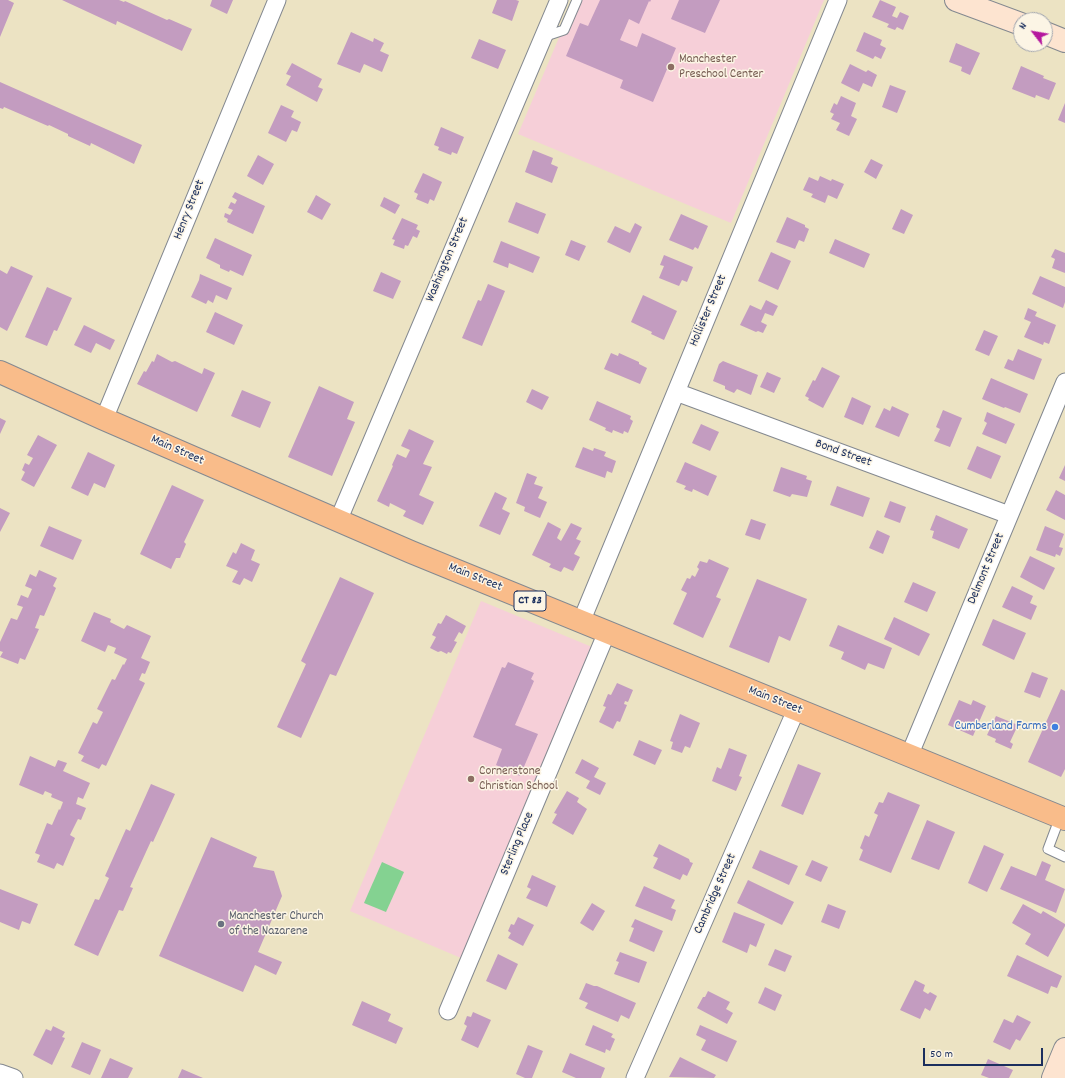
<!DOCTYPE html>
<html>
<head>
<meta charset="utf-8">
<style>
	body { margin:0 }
	#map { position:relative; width:1065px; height:1078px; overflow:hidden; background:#ece3c3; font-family:Dekko,sans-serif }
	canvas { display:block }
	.north { position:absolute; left:1013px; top:12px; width:40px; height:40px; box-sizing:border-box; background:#fcf5e5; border:1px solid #a2a6af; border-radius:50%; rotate:301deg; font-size:11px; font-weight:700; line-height:16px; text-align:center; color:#1b2f5e }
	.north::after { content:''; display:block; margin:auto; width:14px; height:18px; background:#b5179e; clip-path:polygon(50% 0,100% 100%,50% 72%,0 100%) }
	.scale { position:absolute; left:923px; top:1048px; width:120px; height:18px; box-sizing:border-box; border:2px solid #1b2f5e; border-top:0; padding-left:5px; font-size:12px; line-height:14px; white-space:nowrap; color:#1b2f5e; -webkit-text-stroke:3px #fcf5e5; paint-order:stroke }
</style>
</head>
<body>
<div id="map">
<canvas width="1065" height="1078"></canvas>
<div class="north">N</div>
<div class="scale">50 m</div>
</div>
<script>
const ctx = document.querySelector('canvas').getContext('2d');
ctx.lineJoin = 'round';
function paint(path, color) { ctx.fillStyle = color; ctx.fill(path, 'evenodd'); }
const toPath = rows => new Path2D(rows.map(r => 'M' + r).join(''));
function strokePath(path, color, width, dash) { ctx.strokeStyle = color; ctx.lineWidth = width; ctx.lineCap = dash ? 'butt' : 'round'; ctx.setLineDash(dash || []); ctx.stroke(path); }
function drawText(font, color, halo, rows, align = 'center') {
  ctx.font = font + ' Dekko,sans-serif'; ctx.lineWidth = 3; ctx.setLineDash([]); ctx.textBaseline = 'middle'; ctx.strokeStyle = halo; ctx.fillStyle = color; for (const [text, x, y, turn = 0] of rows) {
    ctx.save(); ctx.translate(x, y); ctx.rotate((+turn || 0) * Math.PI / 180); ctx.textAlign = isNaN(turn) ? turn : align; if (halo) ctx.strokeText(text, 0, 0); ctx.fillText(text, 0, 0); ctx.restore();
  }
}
paint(toPath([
	[575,0,824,0,731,223,518,134],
	[481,601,592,647,461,958,350,911]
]), '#f6cfd8');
paint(toPath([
	[382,862,404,872,386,912,364,903]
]), '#84d291');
paint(toPath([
	[0,0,8,0,14,3,0,37],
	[62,0,119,0,124,2,125,1,167,20,169,19,192,29,182,51,117,21,116,25],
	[212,0,233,0,227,14,210,6],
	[497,0,516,0,519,1,512,21,492,13],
	[600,0,651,0,650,2,649,1,639,24,629,19,620,40,637,47,642,33,676,48,653,102,620,88,623,80,566,56,580,23,588,26],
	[679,0,720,0,705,33,671,19],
	[880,0,896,7,892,16,897,18,900,12,909,16,903,30,897,27,895,30,887,27,889,24,872,17],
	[351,32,373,42,374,38,384,43,380,51,389,55,382,72,364,64,360,73,337,64],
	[864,32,882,40,880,45,886,48,881,59,875,56,873,59,856,51],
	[479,39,506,50,498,69,471,58],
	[956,43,980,53,970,75,961,71,962,67,949,62],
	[292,63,322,79,318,87,323,89,317,102,286,85,291,76,286,74],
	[850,64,866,72,868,70,877,75,872,87,863,83,859,92,841,83],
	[1021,66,1044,76,1043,78,1056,83,1049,100,1036,95,1035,98,1012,89],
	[0,82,142,145,134,164,91,143,90,146,68,136,68,134,49,125,48,126,4,107,3,109,0,108],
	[890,85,906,91,897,113,882,107],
	[841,96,856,103,851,116,857,119,849,136,836,130,840,123,831,119,834,114,830,112,834,103,837,105],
	[1065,103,1065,123,1058,120],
	[281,105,294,111,291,117,301,122,297,132,292,130,286,142,268,133],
	[441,127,464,137,457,154,452,152,451,155,438,150,439,147,434,145],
	[533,150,553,158,551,164,558,167,552,183,525,172],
	[258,155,274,164,263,185,247,176],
	[871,159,883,165,876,179,864,172],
	[423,173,442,182,434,201,430,199,428,204,416,199,418,194,414,192],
	[820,176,831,181,832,179,844,184,837,199,828,195,825,203,811,197,813,194,803,190,809,177,818,181],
	[235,192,265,206,253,234,227,222,228,219,224,217,225,213,230,215,233,210,228,208,231,202,235,204,237,200,232,197],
	[316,195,331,204,322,220,307,212],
	[384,197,400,205,395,214,380,206],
	[516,202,546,214,538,234,508,222],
	[901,209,913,215,904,234,892,229],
	[681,214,708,226,698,249,695,247,693,250,669,240],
	[787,217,805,225,805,227,809,229,804,242,799,240,795,249,776,242],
	[402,218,418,225,416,229,420,231,417,238,413,236,408,246,405,245,404,249,393,245,395,240,392,239],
	[635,223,642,227,630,253,607,242,615,226,630,233],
	[215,238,252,255,243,276,230,270,229,272,220,268,220,265,206,258],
	[835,239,870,254,864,268,829,253],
	[571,240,586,246,579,261,565,255],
	[501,241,540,257,533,273,509,263,508,268,493,262],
	[1055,249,1065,253,1065,273,1052,268,1055,259,1051,257],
	[771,252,791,261,778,290,758,281],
	[664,255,693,267,687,282,682,280,679,286,659,278,664,266,660,265],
	[11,266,33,276,7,331,0,327,0,270,7,274],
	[381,272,401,281,393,299,373,291],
	[200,274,232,288,227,300,216,295,213,303,208,300,206,304,191,297,199,280],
	[1040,276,1065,287,1065,302,1063,308,1032,294],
	[488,284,505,291,482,346,462,338,478,300,481,301],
	[47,287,72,298,57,331,54,330,47,346,25,337],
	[643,295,677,311,664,340,651,334,652,332,631,322],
	[766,300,778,306,773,316,765,313,761,322,767,325,763,333,758,331,756,332,740,325,750,305,761,310],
	[1028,308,1037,312,1035,316,1056,325,1049,344,1044,342,1043,345,1024,337,1031,322,1024,319],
	[215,312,243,325,234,345,206,332],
	[84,325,115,340,110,350,96,343,91,353,74,345],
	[984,330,998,336,989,356,975,350],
	[1018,349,1042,359,1034,380,1004,368,1008,359,1013,361],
	[611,353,618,356,619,353,639,362,639,364,647,368,640,384,604,369],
	[157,354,172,362,175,361,202,374,204,368,215,373,197,412,137,384,144,371,146,372,152,361,154,362],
	[723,361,758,375,751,395,737,389,734,393,725,389,725,386,713,381,719,364],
	[822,367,840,376,823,408,808,400,809,398,805,396,813,380,815,381],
	[767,372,781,378,774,393,760,387],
	[991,378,1028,394,1020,413,1005,407,1004,408,982,399],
	[319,386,354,402,347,419,355,422,332,476,288,457],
	[532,389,549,397,542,410,526,402],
	[242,390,271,402,260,428,231,416],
	[852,397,871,406,863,425,844,417],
	[597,401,631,416,630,419,633,421,628,433,624,431,623,434,613,430,612,433,605,430,606,428,589,420],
	[892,406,909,414,899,437,875,427,884,408,890,411],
	[943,410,962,418,950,447,934,441,940,429,936,427],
	[987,412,1015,424,1006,444,982,434,987,423,984,421],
	[0,418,6,421,0,434],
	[701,424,719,432,710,451,692,443],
	[409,429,434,441,423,464,432,467,419,495,434,502,423,525,403,516,406,511,390,503,389,507,377,501,393,466,392,465,397,454,406,458,410,450,401,446],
	[38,435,57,445,34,487,21,480,25,472,22,470,25,463,29,465,33,458,27,455],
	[977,446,1001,456,991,479,967,469],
	[583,447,593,451,594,448,606,452,604,456,616,461,612,473,607,471,605,478,575,467],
	[88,452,115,465,105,488,94,483,88,496,71,488],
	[685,462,717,476,708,496,693,489,692,492,684,489,686,486,676,482],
	[1065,465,1065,481,1059,478],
	[781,467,807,476,806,479,812,481,807,497,792,494,790,497,773,491],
	[527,473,537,477,534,484,543,487,538,498,547,502,540,518,524,511,525,507,516,503],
	[172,485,204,500,184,542,186,544,180,558,176,558,171,569,140,554],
	[837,486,870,498,863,517,830,505],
	[1056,490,1065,495,1065,520,1046,510],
	[495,492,507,498,502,509,510,513,500,535,479,526],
	[890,501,906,507,900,523,884,517],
	[0,508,10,513,0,532],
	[936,515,968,529,959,549,932,538,934,531,930,530],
	[751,519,766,524,760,540,745,535],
	[548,522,561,529,557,538,561,541,571,523,582,528,576,539,581,541,574,554,580,557,573,571,564,567,561,572,549,567,551,564,532,555],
	[49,526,82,540,73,560,40,546],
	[1045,526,1064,534,1059,547,1063,548,1060,556,1056,554,1055,557,1036,550],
	[877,530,890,536,883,554,869,548],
	[241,543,255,550,251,560,260,564,252,582,244,578,240,585,232,582,238,571,226,566,233,552,236,554],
	[1030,556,1055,568,1044,590,1020,577],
	[709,559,729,568,716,597,721,599,703,638,673,624,687,593,681,590,687,578,690,579,692,575,695,577,699,569,697,567,700,561,707,563],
	[39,570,57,578,53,586,56,588,44,616,40,615,35,628,39,629,25,660,20,658,18,664,0,657,3,652,0,651,0,642,11,618,17,620,23,607,17,605,21,595,28,598,32,589,25,586,30,574,36,577],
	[340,577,374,593,336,676,330,674,301,738,277,727,306,664,301,661],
	[757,579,807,599,790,641,779,636,769,663,729,647],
	[913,582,936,592,927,612,904,602],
	[1012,586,1033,596,1030,603,1037,606,1031,620,1002,607],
	[94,612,111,619,110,622,124,629,127,625,151,636,141,658,150,662,145,674,142,673,139,680,145,683,106,766,102,764,99,769,81,761,84,756,78,753,93,722,97,724,103,712,97,709,112,679,115,680,123,664,124,665,127,659,114,653,116,648,108,645,105,652,81,641],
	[446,615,466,626,462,634,459,632,454,641,457,642,451,653,448,652,447,654,441,651,438,652,430,648,436,637,432,635,438,623,441,624],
	[894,617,930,634,919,656,884,639],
	[993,619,1026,633,1014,660,982,645],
	[838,625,892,648,884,669,868,663,865,670,841,659,844,652,829,646],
	[508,662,534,673,531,679,534,681,515,725,538,734,520,776,496,765,502,749,473,737,502,667,505,668],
	[1032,672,1048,678,1040,698,1024,692],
	[617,683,633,690,628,702,625,701,624,704,627,705,620,722,617,721,613,729,599,722,606,707,603,706,608,694,611,695],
	[1061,689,1065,691,1065,769,1061,777,1028,762],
	[959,700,971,705,973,700,986,706,973,736,948,725],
	[680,714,700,723,690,748,685,746,682,753,671,749,673,742,670,741],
	[996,716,1018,725,1010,742,1013,744,1011,749,995,742,996,739,987,735],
	[639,740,662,750,655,765,633,755],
	[729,748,747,755,739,776,742,777,736,791,712,781,717,767,721,769],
	[30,756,55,767,58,760,67,763,63,771,90,783,83,799,78,797,76,804,86,808,81,820,78,819,70,835,75,838,63,866,57,863,54,869,37,862,40,855,35,853,47,823,52,825,59,809,60,810,63,802,51,797,52,794,45,791,43,795,19,785],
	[582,759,599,768,594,777,606,783,600,795,586,788,590,781,575,773],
	[798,764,821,773,803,815,781,806],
	[151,784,175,794,153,842,151,841,130,887,133,888,123,911,119,910,98,956,74,945,95,899,99,900,109,878,105,876,126,829,130,831],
	[567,791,579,798,577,802,587,809,573,835,552,823,557,814,554,813],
	[888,792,920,805,891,873,859,860,863,850,860,848,865,835,869,837,878,815,874,813,879,802,883,803],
	[927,820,955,832,939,870,911,859],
	[211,837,257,857,253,867,274,871,282,896,258,952,282,962,276,975,255,965,243,992,159,956],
	[659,844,689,859,690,862,693,863,687,876,683,874,680,880,653,868,658,858,653,856],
	[984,845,1004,854,987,892,968,883],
	[760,850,798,866,789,885,752,868],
	[812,860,828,867,821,882,805,875],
	[1042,861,1051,865,1045,880,1065,889,1056,913,1000,889,1011,866,1036,876],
	[532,875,556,886,547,907,526,898,531,889,527,887],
	[748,880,794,902,782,925,737,903],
	[644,886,675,900,671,908,676,910,672,921,635,906],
	[0,889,38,904,30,924,22,921,19,930,0,922],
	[592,903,605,911,593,931,580,923],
	[828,904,846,911,839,929,821,922],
	[1023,904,1041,914,1043,911,1065,924,1065,926,1048,957,1025,944,1031,934,1012,923],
	[734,912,765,924,756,947,750,944,747,953,722,942],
	[518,917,534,925,523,946,508,938,511,933,508,931,511,924,514,925],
	[635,919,663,931,654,952,629,941,634,928,631,927],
	[775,949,792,956,785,972,768,965],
	[620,952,647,962,639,983,614,974,619,962,616,961],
	[498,954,518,964,506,990,486,981],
	[1017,955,1062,976,1057,988,1051,986,1048,994,1007,976],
	[915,980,925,985,923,991,928,994,930,992,937,996,930,1011,925,1008,920,1019,900,1010],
	[586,983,594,986,597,986,636,1003,629,1019,621,1015,618,1022,585,1008,588,1003,579,999],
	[765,987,782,995,775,1011,758,1003],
	[708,991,730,1002,726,1009,733,1013,727,1024,697,1008,703,997,705,997],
	[362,1001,391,1014,388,1021,403,1028,396,1044,352,1025],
	[473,1012,491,1020,478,1048,461,1040,467,1026,464,1024,467,1016,471,1017],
	[1017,1015,1031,1022,1020,1041,1016,1039,1010,1050,993,1042,1004,1019,1013,1023],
	[593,1025,613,1034,611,1037,615,1039,610,1051,606,1049,605,1053,585,1045],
	[700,1025,737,1041,727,1062,701,1050,706,1040,696,1035],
	[53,1026,65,1032,62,1037,65,1038,52,1065,33,1055,46,1029,51,1031],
	[82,1042,101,1050,90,1075,71,1067],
	[528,1045,543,1051,532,1078,525,1078,516,1074],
	[570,1053,605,1068,601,1078,576,1078,562,1072],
	[680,1057,716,1075,714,1078,669,1077],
	[110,1058,133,1068,128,1078,101,1078],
	[988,1059,1013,1070,1009,1078,989,1078,981,1075],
	[182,1069,203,1078,178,1078]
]), '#c39cc0');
const lane = toPath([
	[543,37,564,30,577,0],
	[1060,817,1048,849,1065,857]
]);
const street = toPath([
	[676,392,1009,515],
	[104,419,277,0],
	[338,521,559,0],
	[581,622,838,0],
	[909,756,1065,382],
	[448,1011,607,632],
	[0,1073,14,1078],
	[635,1078,796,710]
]);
const secondary = toPath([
	[956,0,1021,24],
	[1045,33,1065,41],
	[1053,1078,1065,1049]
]);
const primary = toPath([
	[0,372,104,419,411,552,1065,819]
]);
strokePath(lane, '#848990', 11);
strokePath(street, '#848990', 19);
strokePath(secondary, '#848990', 24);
strokePath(primary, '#848990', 24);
strokePath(lane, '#fff', 9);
strokePath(street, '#fff', 17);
strokePath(secondary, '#fde4d0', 22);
strokePath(primary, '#f9bc8a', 22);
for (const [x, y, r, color] of [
	[671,67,4,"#8d6e63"],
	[1055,727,4,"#3f7fe0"],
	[471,779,4,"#8d6e63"],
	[221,924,4,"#6b7280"]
]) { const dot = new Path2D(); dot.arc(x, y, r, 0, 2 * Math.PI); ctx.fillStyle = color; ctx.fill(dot); strokePath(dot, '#fcf5e5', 1.5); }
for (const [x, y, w] of [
	[530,601,32]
]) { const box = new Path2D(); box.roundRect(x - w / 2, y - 10, w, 20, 3); ctx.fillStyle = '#fcf5e5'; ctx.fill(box); strokePath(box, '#1b2f5e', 1); }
drawText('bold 12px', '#1b2f5e', null, [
	["CT 83",530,601]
]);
drawText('13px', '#785e54', '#fcf5e5', [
	["Manchester",679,60],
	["Preschool Center",679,75],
	["Cornerstone",479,772],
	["Christian School",479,787]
], 'left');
drawText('13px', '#1b2f5e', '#fcf5e5', [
	["Henry Street",190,210,-68],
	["Washington Street",448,260,-67],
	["Hollister Street",709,311,-67],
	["Main Street",177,451,24],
	["Bond Street",843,454,20],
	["Delmont Street",987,569,-67],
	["Main Street",475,578,22],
	["Main Street",775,701,22],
	["Sterling Place",518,844,-67],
	["Cambridge Street",716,894,-66]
]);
drawText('13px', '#366cbe', '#fcf5e5', [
	["Cumberland Farms",1047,727]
], 'right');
drawText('13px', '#5b616d', '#fcf5e5', [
	["Manchester Church",229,917],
	["of the Nazarene",229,932]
], 'left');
</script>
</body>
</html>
